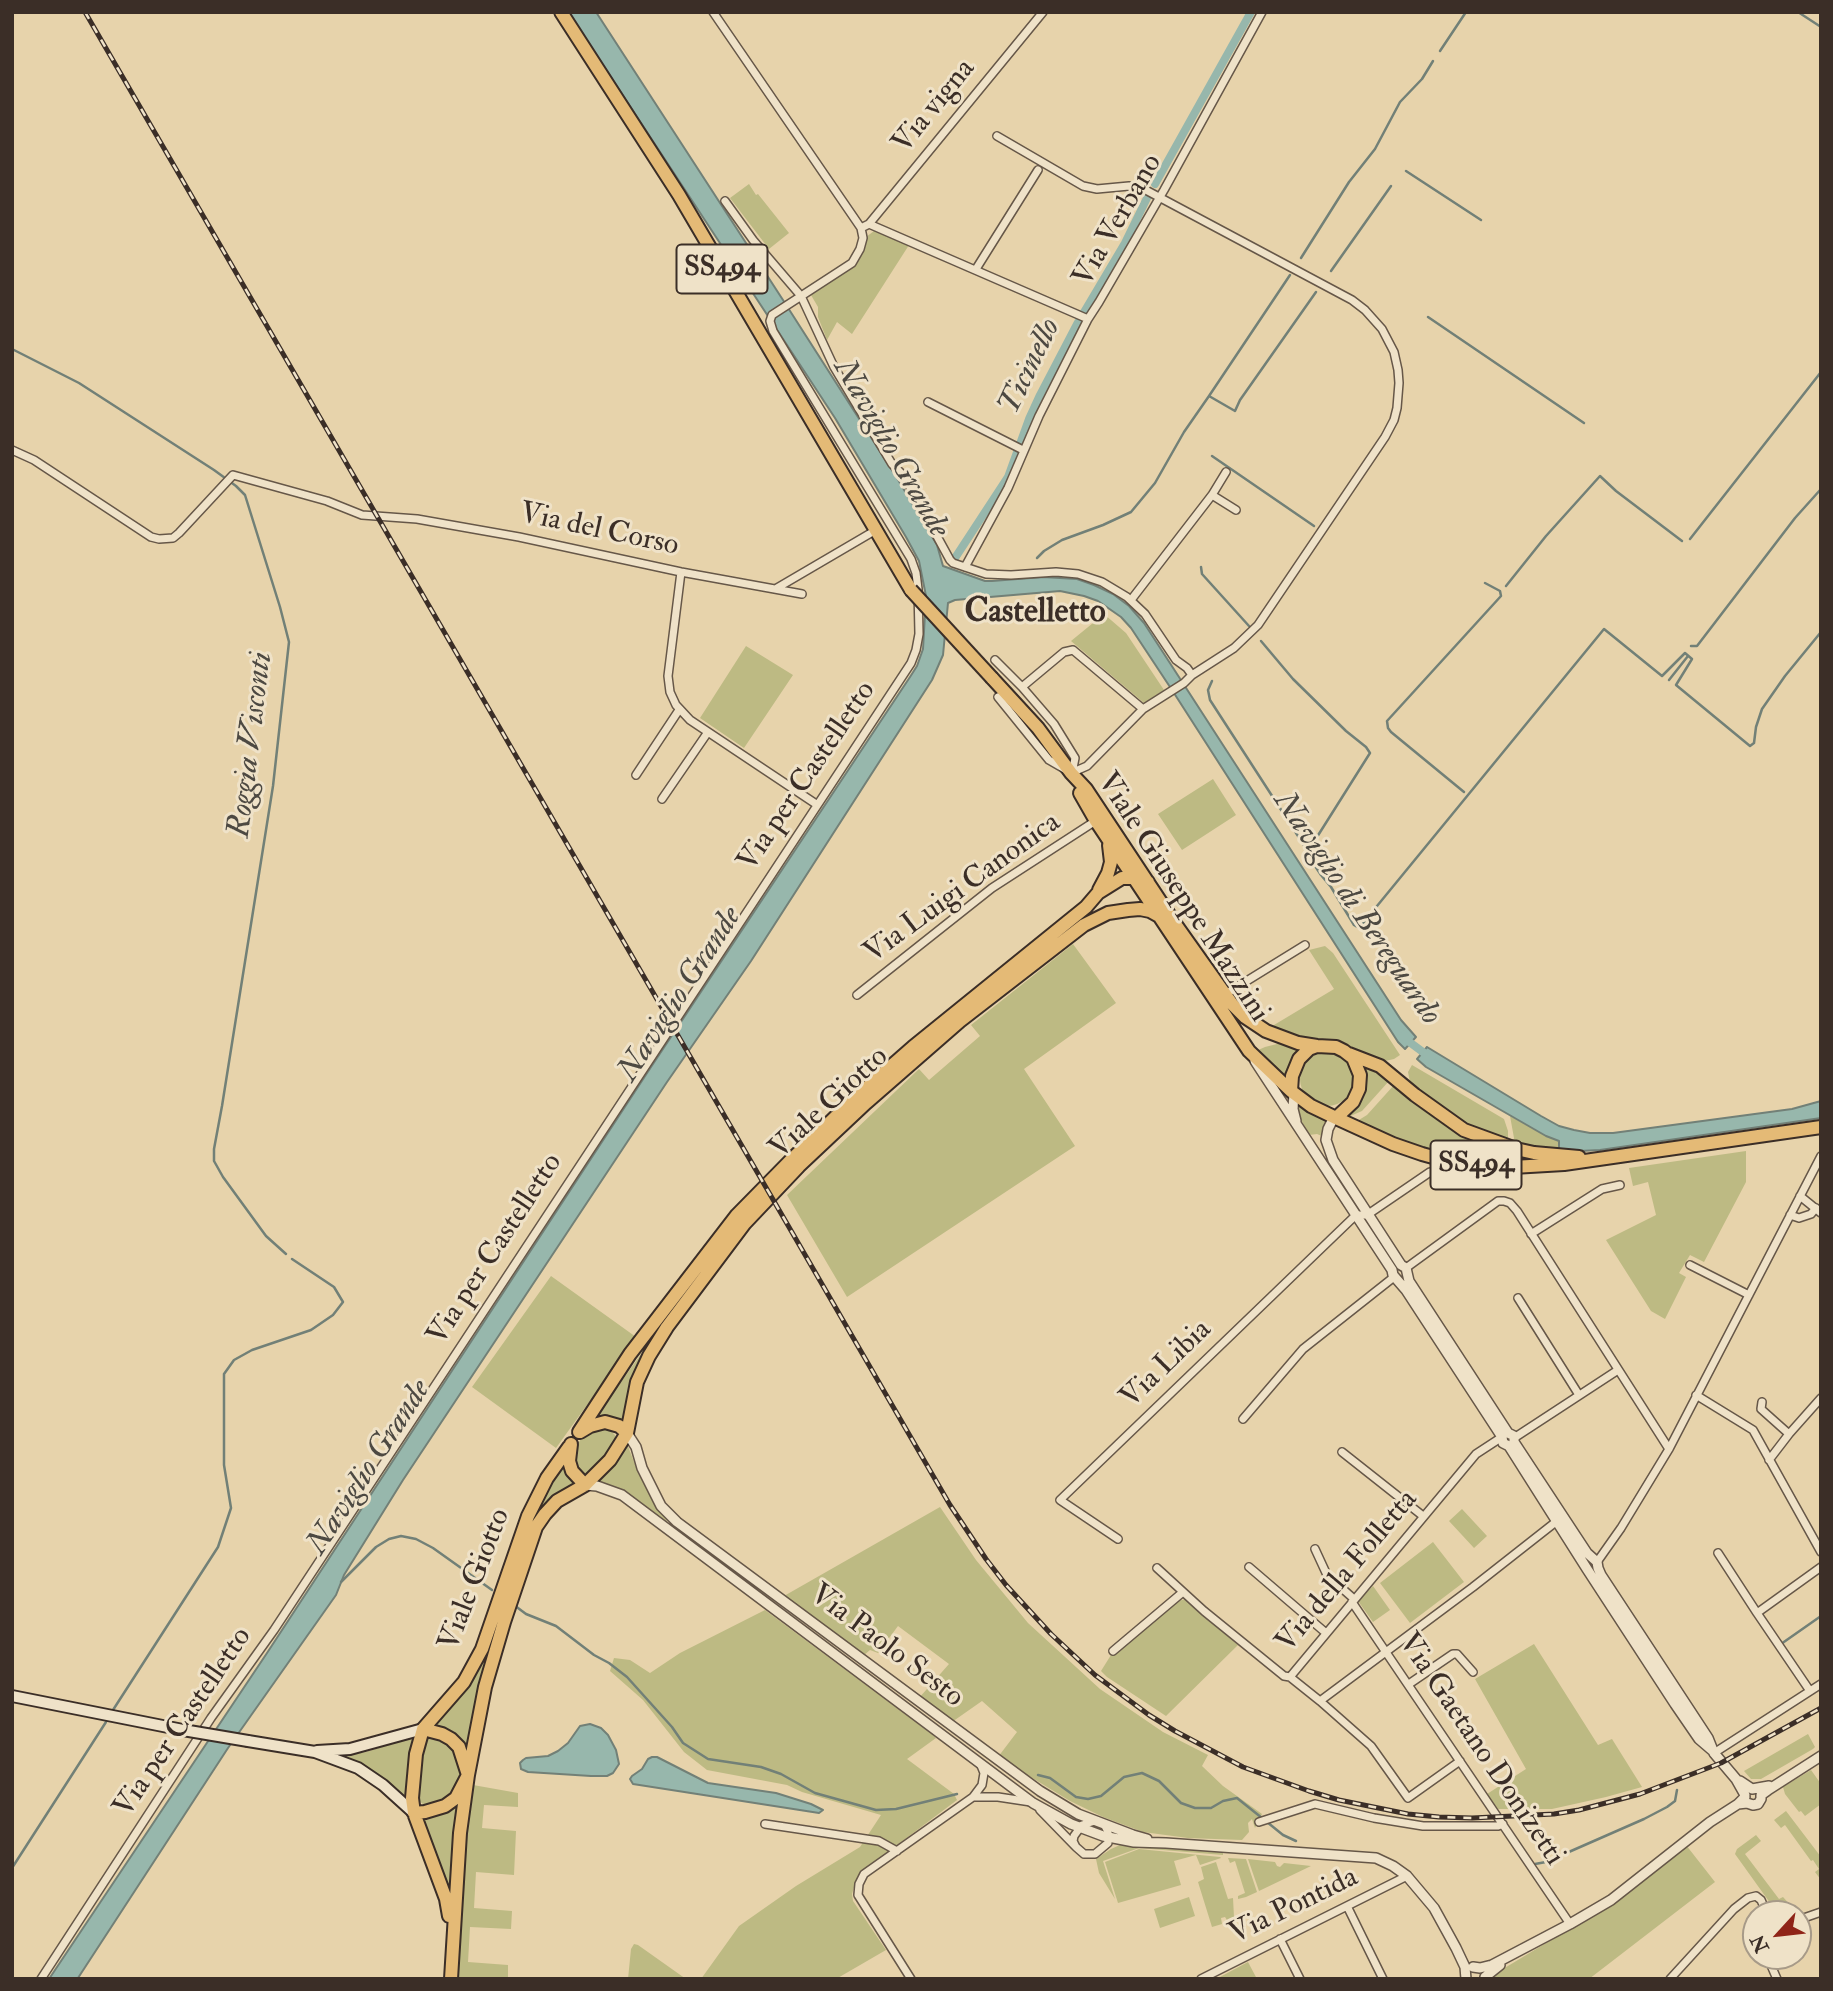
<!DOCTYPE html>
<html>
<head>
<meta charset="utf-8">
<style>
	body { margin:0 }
	#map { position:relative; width:1833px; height:1991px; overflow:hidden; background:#e7d3ab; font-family:"IM FELL Double Pica",serif }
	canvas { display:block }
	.frame { position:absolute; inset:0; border:14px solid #3b2e27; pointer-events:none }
	.north { position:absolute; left:1742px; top:1900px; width:70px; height:70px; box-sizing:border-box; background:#efe2c8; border:2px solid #a79a88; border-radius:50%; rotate:243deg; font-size:19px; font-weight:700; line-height:28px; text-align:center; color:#3b2e27 }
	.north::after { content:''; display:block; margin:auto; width:24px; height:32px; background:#8f2418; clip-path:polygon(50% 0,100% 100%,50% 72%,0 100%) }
</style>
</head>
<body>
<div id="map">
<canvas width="1833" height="1991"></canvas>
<div class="frame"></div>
<div class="north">N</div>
</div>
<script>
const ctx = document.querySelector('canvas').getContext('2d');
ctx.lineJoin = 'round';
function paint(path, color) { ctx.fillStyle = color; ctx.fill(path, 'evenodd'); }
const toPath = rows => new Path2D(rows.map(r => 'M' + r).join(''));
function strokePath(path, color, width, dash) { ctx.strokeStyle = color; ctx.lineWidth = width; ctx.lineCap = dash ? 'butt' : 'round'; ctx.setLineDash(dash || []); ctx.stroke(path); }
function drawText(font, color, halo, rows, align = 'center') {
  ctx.font = font + ' "IM FELL Double Pica",serif'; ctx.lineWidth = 6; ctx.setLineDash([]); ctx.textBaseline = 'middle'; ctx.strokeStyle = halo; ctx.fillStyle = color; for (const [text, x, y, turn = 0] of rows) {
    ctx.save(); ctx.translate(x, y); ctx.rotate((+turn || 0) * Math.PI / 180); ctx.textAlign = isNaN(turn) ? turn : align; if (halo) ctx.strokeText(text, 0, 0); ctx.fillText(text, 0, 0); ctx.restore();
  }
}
paint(toPath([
	[749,184,756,195,758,194,789,233,769,249,730,198],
	[874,231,909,245,852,334,837,322,827,340,818,317,818,307,811,295,851,268,862,255,866,237],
	[1104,614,1126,633,1164,690,1144,703,1071,641],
	[746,646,793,675,744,748,700,718],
	[1213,779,1236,815,1182,850,1158,814],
	[1073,944,1116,1003,1024,1069,1075,1146,847,1297,787,1195,919,1069,929,1080,980,1036,971,1025],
	[1325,946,1333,953,1400,1055,1394,1059,1385,1061,1377,1060,1269,1028,1334,989,1309,950],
	[1281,1043,1303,1050,1287,1082,1256,1051,1265,1047],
	'1300 1079a27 27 0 1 1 54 0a27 27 0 1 1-54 0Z',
	[1360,1064,1374,1070,1389,1081,1362,1111,1348,1117,1344,1115],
	[1412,1065,1504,1119,1508,1131,1508,1144,1470,1130,1416,1091,1410,1082,1408,1072],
	[1394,1085,1420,1108,1441,1122,1463,1133,1505,1149,1505,1164,1475,1162,1419,1151,1354,1123,1367,1115],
	[1297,1101,1329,1120,1322,1136,1317,1134,1309,1135,1297,1112],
	[1510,1116,1546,1136,1559,1141,1559,1152,1513,1145,1514,1138],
	[1746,1151,1746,1182,1704,1262,1690,1255,1679,1273,1686,1277,1665,1319,1651,1311,1606,1240,1656,1215,1648,1182,1633,1186,1629,1168],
	[551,1276,636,1337,556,1448,472,1387],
	[646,1347,638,1369,623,1425,593,1421],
	[607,1427,615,1435,617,1440,615,1446,594,1472,586,1474,581,1473,575,1467,575,1448,581,1439,589,1432],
	[626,1441,639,1475,653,1500,668,1522,639,1501,616,1487,594,1482],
	[566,1458,579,1483,530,1524,544,1492],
	[940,1507,976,1560,1028,1623,1100,1689,1163,1732,1208,1755,1202,1766,1223,1786,1262,1814,1255,1828,1252,1819,1248,1823,1249,1832,1242,1840,1188,1838,1143,1832,1103,1817,1070,1801,998,1757,1017,1732,982,1701,952,1722,919,1698,949,1664,898,1626,878,1653,870,1650,863,1656,784,1596],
	[1462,1509,1487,1536,1474,1548,1449,1521],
	[1433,1542,1464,1582,1410,1623,1380,1583],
	[1373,1586,1390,1610,1373,1622,1358,1601],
	[1186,1599,1238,1645,1166,1716,1107,1677,1101,1671,1111,1655,1178,1601],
	[503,1607,468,1756,432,1727],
	[765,1610,933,1735,936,1738,907,1759,954,1794,957,1800,864,1870,856,1881,852,1894,853,1901,886,1950,836,1979,701,1979,739,1926,796,1886,860,1847,881,1815,802,1792,787,1785,707,1770,684,1752,643,1700,610,1671,614,1658,630,1660,650,1673,680,1653],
	[1534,1644,1598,1745,1612,1739,1642,1787,1606,1797,1552,1809,1498,1809,1487,1794,1526,1769,1475,1679],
	[1808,1734,1815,1747,1813,1749,1761,1779,1751,1779,1744,1771],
	[416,1736,408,1803,346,1759,346,1757,348,1755,366,1752],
	[434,1737,446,1741,459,1756,462,1778,452,1797,428,1808,418,1800,416,1792,422,1746,428,1739],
	[1811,1770,1821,1784,1821,1804,1805,1816,1801,1811,1799,1812,1785,1794,1783,1787],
	[473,1785,518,1793,518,1807,484,1805,482,1828,516,1831,514,1875,476,1872,474,1908,512,1911,511,1929,470,1927,468,1962,508,1965,508,1979,463,1977,462,1979,455,1979,464,1853],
	[461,1800,453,1901,420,1816,427,1817,445,1813],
	[1786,1811,1821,1857,1821,1880,1815,1872,1819,1869,1813,1860,1811,1861,1785,1825,1781,1828,1774,1820],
	[1756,1835,1761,1841,1745,1854,1779,1899,1783,1897,1792,1907,1783,1914,1778,1914,1735,1854,1737,1849],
	[1120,1845,1223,1852,1223,1855,1139,1848,1103,1861,1115,1899,1099,1873,1096,1859,1111,1849],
	[1686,1845,1715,1882,1589,1979,1491,1979,1493,1975,1601,1910],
	[1139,1849,1220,1857,1221,1858,1200,1865,1196,1855,1174,1861,1181,1885,1118,1903,1105,1862],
	[1228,1858,1246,1859,1257,1892,1246,1897,1238,1899,1238,1896,1245,1893,1235,1861,1230,1863],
	[1248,1859,1275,1862,1277,1866,1280,1867,1284,1863,1311,1866,1259,1891],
	[1216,1862,1228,1899,1233,1898,1234,1917,1227,1920,1225,1917,1221,1918,1222,1924,1212,1927,1198,1882,1204,1879,1201,1867],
	[1189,1897,1195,1916,1160,1928,1154,1909],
	[634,1944,638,1945,686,1979,628,1979,631,1949],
	[1248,1962,1257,1979,1218,1979,1218,1978]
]), '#bdba83');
const water = toPath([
	[568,12,596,12,783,300,897,478,937,545,943,566,985,581,992,581,1043,577,1077,579,1094,585,1113,594,1129,606,1144,623,1401,1020,1416,1037,1405,1049,1398,1042,1172,690,1131,628,1121,617,1098,601,1084,596,1060,591,955,600,948,603,943,655,932,680,751,961,667,1082,403,1480,344,1575,336,1595,228,1748,78,1978,49,1979,267,1653,651,1067,910,677,917,666,923,649,926,596,919,561,906,537,835,418,568,12],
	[1427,1047,1541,1116,1559,1126,1574,1130,1590,1133,1613,1133,1792,1109,1821,1101,1821,1118,1600,1150,1559,1152,1559,1141,1546,1136,1426,1067,1417,1059,1427,1047],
	[590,1724,601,1728,608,1735,616,1750,619,1764,613,1773,607,1776,591,1776,528,1772,521,1769,520,1763,523,1760,526,1758,548,1756,558,1751,568,1743,580,1726,590,1724],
	[652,1757,657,1757,708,1783,776,1793,811,1804,823,1810,819,1813,633,1784,630,1779,632,1776,642,1769,648,1759,652,1757]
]);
paint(water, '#97b7ac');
strokePath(water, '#728077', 2);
strokePath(toPath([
	[1798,12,1821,27],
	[1440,51,1466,12],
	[1406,171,1481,220],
	[1301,258,1349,182,1375,149,1400,102,1422,79,1433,61],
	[1331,271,1391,186],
	[1428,317,1584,423],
	[12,349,79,383,214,470,236,486,245,495,280,607,289,642,273,786,222,1106,214,1149,214,1161,223,1177,266,1236,286,1254],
	[1209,396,1290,275],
	[1212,456,1314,526],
	[1690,539,1821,372],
	[1037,558,1044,551,1062,540,1103,525,1131,512,1155,483,1184,432,1209,396,1235,411,1240,400,1316,292],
	[1201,567,1202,574,1249,626],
	[1506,586,1546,536,1600,476,1616,491,1682,541],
	[1261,641,1293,679,1346,731,1366,747,1370,753,1317,837],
	[1691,646,1697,646,1795,518,1821,489],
	[1669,680,1688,656],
	[1212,681,1208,690,1210,700,1309,853,1307,854,1321,875,1331,887,1354,925,1359,928,1604,629,1662,676,1685,653,1692,659,1676,685,1750,746,1754,743,1756,727,1762,709,1785,676,1821,632],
	[1464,792,1391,732,1388,728,1387,721,1501,596,1500,591,1485,583],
	[341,1582,376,1547,389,1539,401,1536,416,1539,433,1548,492,1590],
	[514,1605,526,1614,556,1626,594,1655,609,1663,627,1677,672,1727,683,1743,708,1759,761,1767,781,1774,815,1793,876,1810,896,1809,957,1794],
	[1781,1644,1821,1616],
	[113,1710,218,1547,231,1508,224,1465,224,1374,234,1360,252,1350,311,1330,333,1315,343,1302,334,1287,292,1259],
	[1038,1775,1050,1778,1076,1797,1088,1799,1101,1796,1124,1777,1142,1773,1159,1781,1181,1803,1195,1808,1211,1808,1223,1801,1237,1798,1262,1818],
	[1267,1822,1283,1835,1296,1841],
	[1535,1864,1546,1862,1644,1819,1667,1807,1675,1801,1677,1790],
	[12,1868,106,1722]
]), '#728077', 2.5);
strokePath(toPath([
	[1155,184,1251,12],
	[955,558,1008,477,1029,419,1040,395,1077,324,1125,243,1148,196],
	[1404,1035,1408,1041,1431,1058]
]), '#97b7ac', 8);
const minor = toPath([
	[997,136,1083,186,1097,189,1129,186,1142,188,1352,300,1365,310,1382,329,1394,352,1398,370,1399,383,1397,408,1394,420,1385,437,1258,625,1234,648,1192,675,1184,683,1143,709,1087,766,1071,773],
	[725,201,753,240,801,296,834,367,892,464,904,476,950,560,953,563,986,574,1011,575,1056,572,1078,574,1102,582,1127,597,1145,614,1176,660,1187,668,1192,675],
	[869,224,1088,319],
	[861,228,869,224,1043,12],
	[976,269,1038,170],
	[928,402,1023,450],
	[12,450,34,460,151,537,159,539,173,538,179,533,233,475,327,501,362,515,417,519,519,537,681,572,802,594],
	[1212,495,1236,510],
	[965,567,1008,488,1039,416,1088,319,1099,302,1164,190,1262,12],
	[681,572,668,676,670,692,676,705,690,720,816,804],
	[777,588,876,530],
	[1131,600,1212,495,1226,472],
	[995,660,1022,687,1054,724,1075,758,1072,773],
	[1022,687,1064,652,1073,650,1143,709],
	[998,697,1049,760,1068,771],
	[636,775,679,710],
	[662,799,708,732],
	[857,995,992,888,1097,820],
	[1224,995,1305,945],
	[1800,1196,1821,1213],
	[1790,1215,1799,1218,1811,1214,1816,1208],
	[1531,1234,1602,1189,1620,1185],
	[1690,1265,1749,1295],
	[1406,1268,1498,1201,1504,1201,1510,1203,1517,1211,1669,1449],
	[1518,1298,1579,1395],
	[1696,1395,1753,1430,1821,1552],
	[1762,1402,1761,1409,1789,1434],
	[1243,1419,1303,1349,1394,1277],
	[1514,1438,1618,1370],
	[1342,1452,1423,1516],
	[1769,1460,1789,1434,1821,1398],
	[1118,1539,1060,1500,1356,1215,1367,1215,1430,1172,1463,1179],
	[1315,1549,1327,1575,1354,1599],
	[1718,1553,1757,1613],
	[1597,1562,1621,1528,1669,1449,1821,1156],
	[1249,1567,1326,1633],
	[1157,1568,1204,1611,1284,1676,1290,1677],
	[1352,1602,1570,1924],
	[1113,1651,1183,1592],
	[1409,1684,1453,1654,1457,1654,1473,1672],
	[1810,1691,1757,1613,1821,1567],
	[1320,1701,1473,1587,1557,1521],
	[1714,1753,1821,1684],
	[1460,1761,1408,1798,1371,1746,1320,1701,1290,1677,1476,1454,1502,1437],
	[973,1797,998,1797,1031,1802],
	[1040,1810,1076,1847],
	[1095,1821,1082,1825,1074,1836,1073,1841,1076,1847,1084,1854,1095,1854,1108,1843,1108,1832,1104,1824],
	[1259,1822,1315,1804,1374,1818,1423,1826,1498,1826,1503,1824],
	[765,1824,879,1841,897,1851],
	[1347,1906,1383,1979],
	[1798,1920,1821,1912],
	[1280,1939,1300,1979],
	[1767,1956,1777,1979],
	[41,1979,211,1718,274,1630,911,663,916,650,919,634,918,589,916,573,911,559,773,331,770,321,772,315,852,263,860,249,863,238,861,228,713,12],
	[911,1979,858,1895,859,1884,864,1874,973,1797,982,1785,984,1773,980,1763],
	[1201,1979,1407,1876],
	[1670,1979,1734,1909,1748,1898,1756,1896,1761,1900,1767,1914]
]);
const tertiary = toPath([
	[1255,1061,1392,1270,1393,1275,1406,1290,1502,1437,1503,1443,1509,1446,1587,1569,1675,1704,1699,1739,1713,1751],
	[1294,1093,1293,1109,1296,1121],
	[1334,1117,1328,1129,1326,1140,1333,1160,1401,1265,1406,1268,1409,1281,1508,1433,1514,1436,1514,1442,1587,1553,1597,1562,1598,1568,1601,1575,1708,1738,1714,1753,1736,1779,1745,1795],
	[627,1433,636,1447,642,1468,661,1506,677,1522,1040,1791,1078,1814,1133,1835,1147,1839],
	[585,1485,597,1486,622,1495,1033,1803,1071,1824,1103,1836,1134,1842,1166,1843,1376,1858,1393,1866,1407,1876,1434,1908,1456,1948,1465,1967,1466,1979],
	[1740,1781,1752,1789,1769,1786],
	[1738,1804,1747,1803,1753,1805,1758,1804,1761,1799,1761,1795,1768,1790,1821,1756],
	[1473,1967,1480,1968,1492,1965,1570,1924,1611,1900,1710,1822,1738,1804,1745,1797],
	[1485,1977,1500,1965]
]);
const secondary = toPath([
	[12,1696,183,1730],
	[248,1741,315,1752,358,1768,383,1785,414,1813],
	[317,1751,350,1749,423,1729]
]);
const primary = toPath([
	[561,12,679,195,911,590],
	[992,678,1038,728,1071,773,1086,789,1178,928,1232,1004,1245,1017,1266,1031,1298,1043,1317,1046,1336,1047,1344,1051,1353,1058,1360,1075,1359,1089,1353,1102,1336,1118,1311,1106,1291,1091,1292,1076,1299,1059,1309,1049,1317,1046],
	[1080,793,1096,821,1249,1051,1291,1091],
	[1099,890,1108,873,1111,862,1109,845],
	[1349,1054,1380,1066,1415,1095,1464,1130,1516,1149,1534,1153,1579,1157],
	[1336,1118,1393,1144,1422,1154,1451,1162,1484,1166,1513,1167,1564,1164,1821,1127],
	[579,1432,630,1354,737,1215,792,1159,856,1097,913,1047,1086,907,1098,893,1122,878,1139,878,1148,882],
	[580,1432,590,1426,605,1422,619,1426,627,1433],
	[571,1444,569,1461,572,1471,585,1485,610,1460,627,1433,637,1382,649,1356,667,1327,745,1223,799,1166,866,1103,960,1021,1084,925,1108,913,1128,910,1140,909,1150,911,1159,916],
	[423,1729,464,1682,482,1649,528,1516,547,1478,569,1447],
	[414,1813,425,1812,445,1806,456,1798,468,1775,459,1747,451,1739,442,1734,423,1729,416,1754,412,1798,414,1813,446,1899,449,1916],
	[451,1979,460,1833,468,1775,485,1687,504,1622,536,1527,545,1514,557,1501,585,1485]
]);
strokePath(minor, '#665748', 10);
strokePath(tertiary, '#665748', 12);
strokePath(secondary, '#3b2e27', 14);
strokePath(primary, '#3b2e27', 16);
strokePath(minor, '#efe2c8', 7);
strokePath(tertiary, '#efe2c8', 9);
strokePath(secondary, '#efe2c8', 10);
strokePath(primary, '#e4ba76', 12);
const rail = toPath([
	[85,12,950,1505,986,1559,1006,1585,1051,1634,1095,1675,1149,1715,1175,1731,1243,1767,1309,1791,1339,1800,1408,1814,1439,1817,1472,1818,1554,1814,1579,1810,1640,1794,1721,1763,1821,1708]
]);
strokePath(rail, '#3b2e27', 5);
strokePath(rail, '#efe2c8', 2.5, [8]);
const secondaryBridge = toPath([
	[183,1730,248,1741]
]);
const primaryBridge = toPath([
	[911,590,992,678]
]);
strokePath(secondaryBridge, '#3b2e27', 14, []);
strokePath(primaryBridge, '#3b2e27', 16, []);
strokePath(secondaryBridge, '#efe2c8', 10);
strokePath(primaryBridge, '#e4ba76', 12);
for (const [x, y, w] of [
	[722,269,91],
	[1476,1165,91]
]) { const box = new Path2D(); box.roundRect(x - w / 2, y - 24.5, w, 49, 5); ctx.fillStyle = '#efe2c8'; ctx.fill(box); strokePath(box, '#3b2e27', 2); }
drawText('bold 28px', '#3b2e27', null, [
	["SS494",722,269],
	["SS494",1476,1165]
]);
drawText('30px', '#3b2e27', '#efe2c8', [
	["Via vigna",935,107,-51],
	["Via Verbano",1119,221,-60],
	["Via del Corso",599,531,12],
	["Via per Castelletto",808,777,-56],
	["Via Luigi Canonica",963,889,-36],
	["Viale Giuseppe Mazzini",1182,898,57],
	["Viale Giotto",830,1104,-43],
	["Via per Castelletto",496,1250,-57],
	["Via Libia",1167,1365,-44],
	["Via della Folletta",1348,1572,-50],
	["Viale Giotto",476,1580,-69],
	["Via Paolo Sesto",886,1647,37],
	["Via per Castelletto",184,1723,-56],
	["Via Gaetano Donizetti",1480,1750,56],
	["Via Pontida",1294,1907,-26]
]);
drawText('italic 32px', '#4d4942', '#efe2c8', [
	["Ticinello",1031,367,-64],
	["Naviglio Grande",890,449,60],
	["Roggia Visconti",252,745,-83],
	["Naviglio di Bereguardo",1356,909,56],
	["Naviglio Grande",681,995,-57],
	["Naviglio Grande",370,1468,-57]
]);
drawText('bold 33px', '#3b2e27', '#efe2c8', [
	["Castelletto",1035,614]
]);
</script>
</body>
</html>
